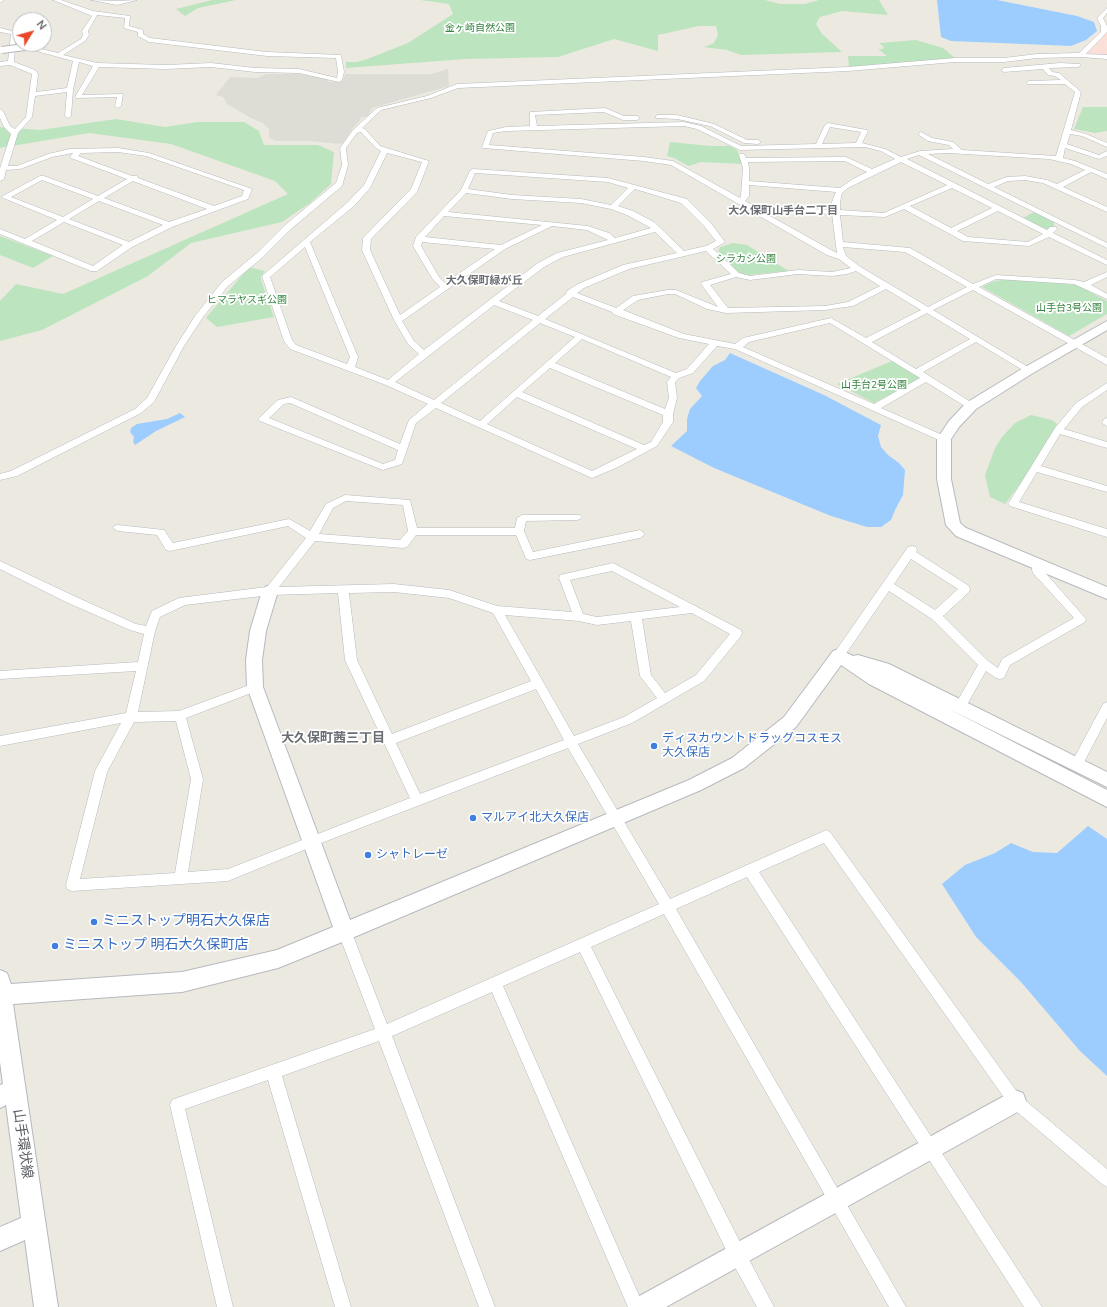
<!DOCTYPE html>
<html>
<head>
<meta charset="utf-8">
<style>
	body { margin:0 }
	#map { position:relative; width:1107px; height:1307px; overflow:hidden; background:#eceae0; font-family:"Nunito Sans",sans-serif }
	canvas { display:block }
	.north { position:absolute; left:12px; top:12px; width:40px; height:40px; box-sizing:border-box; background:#fff; border:1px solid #bdbec0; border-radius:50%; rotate:53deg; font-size:11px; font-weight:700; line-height:16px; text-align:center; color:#595c61 }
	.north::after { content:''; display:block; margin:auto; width:14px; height:18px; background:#e8482a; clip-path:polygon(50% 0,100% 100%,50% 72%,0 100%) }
</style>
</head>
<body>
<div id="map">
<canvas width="1107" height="1307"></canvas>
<div class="north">N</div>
</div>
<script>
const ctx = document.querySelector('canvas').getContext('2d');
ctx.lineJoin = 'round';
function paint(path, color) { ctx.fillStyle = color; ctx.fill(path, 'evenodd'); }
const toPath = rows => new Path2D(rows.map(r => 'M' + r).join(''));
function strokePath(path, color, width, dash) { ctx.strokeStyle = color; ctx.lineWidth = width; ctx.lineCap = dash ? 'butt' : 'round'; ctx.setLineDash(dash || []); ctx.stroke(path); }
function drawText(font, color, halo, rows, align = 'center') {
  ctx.font = font + ' "Nunito Sans","Noto Sans JP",sans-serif'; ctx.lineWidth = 3.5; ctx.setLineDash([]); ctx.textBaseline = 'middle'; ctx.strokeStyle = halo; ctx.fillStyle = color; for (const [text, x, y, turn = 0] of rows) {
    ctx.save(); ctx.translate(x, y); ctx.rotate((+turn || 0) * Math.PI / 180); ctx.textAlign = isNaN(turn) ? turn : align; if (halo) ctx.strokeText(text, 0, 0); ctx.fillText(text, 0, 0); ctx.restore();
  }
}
paint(toPath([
	[448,69,449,86,372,108,368,116,359,118,360,120,352,129,344,143,339,144,310,141,276,141,269,138,269,129,263,123,251,118,227,104,223,97,216,95,230,77,258,78,266,74,298,74,327,78,329,82,343,81,345,74,432,74]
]), '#dddcd5');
paint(toPath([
	[1107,32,1107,57,1090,55,1089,52]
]), '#fbe0da');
paint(toPath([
	[212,0,236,0,198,8,185,16,176,9],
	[420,0,765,0,780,4,805,4,819,0,879,0,888,15,842,11,820,17,816,24,822,34,842,52,741,55,727,50,704,47,714,43,718,35,716,26,699,26,658,35,658,51,614,39,558,57,465,59,346,68,346,62,357,62,370,58,408,43,453,14,449,4],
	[916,40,943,48,955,58,849,67,848,56,887,56,878,49,883,49,884,47,879,43],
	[1083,107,1107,107,1107,131,1095,133,1074,129],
	[116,119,165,127,197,122,244,122,259,131,264,145,318,145,334,152,331,184,310,203,282,222,191,243,148,276,42,330,0,341,0,301,16,284,63,294,288,194,275,181,171,144,89,133,0,148,0,127,40,130],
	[670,142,711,146,730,146,737,150,743,164,701,162,689,166,674,158,667,156],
	[1034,212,1054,222,1054,226,1046,230,1023,218],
	[0,236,53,256,33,268,0,255],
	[733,243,747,245,789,271,748,275,739,273,718,252,720,247],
	[249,267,265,271,261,276,261,280,274,317,217,327,206,318],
	[1005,279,1077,285,1107,301,1107,314,1069,336,982,287,992,282],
	[892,361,921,378,874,403,837,384],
	[1031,415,1052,420,1057,424,1030,471,1005,504,990,497,985,475,995,448,1002,437,1015,423]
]), '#bce4bf');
paint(toPath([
	[937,0,997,0,1077,16,1094,22,1097,31,1086,40,1071,46,951,41,941,37],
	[730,353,824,395,881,425,878,436,881,447,888,455,899,463,905,470,903,495,895,510,891,520,881,527,867,527,831,516,714,468,671,446,687,431,687,419,690,409,702,396,696,388,700,381,713,366,725,360],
	[180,413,185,417,156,431,135,445,133,442,134,437,130,432,131,428,137,424,167,419],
	[1088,826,1107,839,1107,1076,1080,1051,1021,982,976,937,942,884,965,865,995,853,1011,843,1033,852,1057,853]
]), '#9dccff');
const street = toPath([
	[0,0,4,0,0,3,0,0],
	[53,0,61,0,93,11,130,16,129,26,143,30,143,34,150,38,267,52,341,55,344,72,342,80,339,82,299,73,255,72,211,67,166,69,99,67,82,95,123,94,121,106,118,108,115,106,117,97,76,98,75,97,93,66,79,62,73,90,71,116,68,118,65,116,67,92,35,96,32,117,18,133,8,166,17,166,48,154,70,149,118,148,149,153,252,189,248,199,172,227,132,247,97,271,91,271,0,234,0,229,25,239,57,220,1,197,40,176,44,176,98,196,127,179,71,158,70,157,73,153,52,157,20,169,6,170,4,179,0,181,0,168,11,134,4,127,0,118,0,109,3,111,10,126,15,129,26,117,32,74,10,65,0,66,0,62,8,61,11,34,0,32,0,28,16,32,14,62,35,70,38,74,36,92,67,88,73,61,22,47,25,45,58,53,81,39,83,35,82,31,92,16,53,0],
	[97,15,125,18,124,28,138,32,138,36,149,42,267,56,336,58,338,72,337,78,299,69,255,68,211,63,166,65,97,63,63,55,85,41,89,35,88,31,97,15],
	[118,152,146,156,244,190,242,196,214,206,138,178,137,176,132,176,78,156,81,153,118,152],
	[42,180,93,199,63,217,11,197,42,180],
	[133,181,207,209,169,222,104,198,133,181],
	[99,201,163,225,129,242,69,219,99,201],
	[64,222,123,245,93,266,32,241,64,222],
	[91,0,117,1,137,0,117,5,91,0],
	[1107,8,1107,13,1103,18,1107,26,1107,32,1086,54,1107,55,1107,59,1081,57,1037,58,1004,62,955,62,848,71,458,88,431,98,381,110,362,128,365,129,380,146,429,161,417,192,371,239,370,250,400,315,440,287,432,278,413,246,416,237,461,190,470,171,473,169,608,178,687,199,710,222,725,242,713,249,739,273,750,276,798,270,832,272,851,268,839,259,827,255,671,165,644,161,483,148,482,147,488,131,506,127,530,126,530,112,605,108,624,116,637,116,640,118,637,120,623,120,604,112,535,115,537,126,684,122,701,126,741,146,816,144,825,125,828,123,867,130,868,131,862,143,885,149,901,157,920,151,953,149,949,145,928,141,919,135,919,133,921,132,932,138,953,142,962,150,1056,156,1075,92,1065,84,1027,84,1026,83,1029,81,1061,80,1055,76,1048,75,1043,69,1004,72,1001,70,1004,68,1060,63,1080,64,1081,65,1078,67,1049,68,1052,72,1059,73,1081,92,1071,130,1086,134,1107,143,1107,147,1082,136,1070,134,1067,144,1099,155,1107,151,1107,156,1099,159,1065,148,1063,158,1075,161,1107,174,1107,179,1091,172,1063,187,1107,207,1107,212,1043,183,1025,180,1008,181,994,187,1107,243,1107,248,919,155,907,159,1047,230,1050,227,1056,227,1057,229,1053,233,1107,260,1107,265,1049,237,1029,246,963,241,904,209,885,217,840,215,843,242,910,248,973,284,996,275,1075,280,1084,282,1107,272,1107,277,1091,285,1107,294,1107,299,1074,284,996,279,979,287,1107,358,1107,365,973,290,933,310,1033,370,1032,372,1026,372,976,342,923,372,974,404,975,406,974,408,968,408,926,382,881,408,947,437,949,439,947,441,941,441,735,349,717,346,693,373,679,378,675,382,677,398,673,414,673,422,657,446,618,467,592,478,436,408,416,423,402,464,383,470,260,421,258,419,260,417,278,400,291,397,400,444,409,420,428,404,386,385,290,349,284,341,262,276,348,202,364,185,381,151,376,148,361,132,357,133,346,148,348,165,342,186,291,229,263,257,228,286,203,317,184,346,154,402,141,413,17,476,0,480,0,474,11,471,135,409,147,398,176,346,195,316,222,282,257,253,285,225,336,183,342,165,340,148,353,130,377,108,427,96,457,84,848,67,955,58,1004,58,1037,54,1079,53,1101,32,1101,26,1097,18,1107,8],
	[684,126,697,129,740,150,865,147,881,151,895,159,872,169,846,157,746,158,744,154,740,154,739,155,743,168,741,196,740,198,673,161,644,157,489,145,493,133,506,131,684,126],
	[830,127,861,132,856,143,822,144,830,127],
	[387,153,422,162,411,189,363,238,362,250,394,320,408,344,419,354,388,380,355,367,358,357,310,242,354,206,370,188,387,153],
	[948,153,1049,159,1071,164,1085,170,1057,184,1047,180,1025,176,1007,177,988,184,928,154,948,153],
	[845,161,867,172,853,179,840,188,749,181,749,168,748,162,845,161],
	[901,162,947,185,884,213,840,210,840,202,842,193,848,188,901,162],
	[475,173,608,182,628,188,611,205,581,199,512,195,468,189,475,173],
	[749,185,836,192,832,202,832,210,754,206,745,201,749,196,749,185],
	[952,188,992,208,951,228,910,206,952,188],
	[635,189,681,203,704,226,716,241,706,246,684,251,654,222,633,211,618,206,635,189],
	[466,193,512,199,581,203,611,209,627,215,651,228,615,238,609,233,588,226,448,212,466,193],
	[761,211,832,214,837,253,833,251,761,211],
	[998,211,1043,234,1028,242,968,237,957,231,998,211],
	[444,216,542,225,501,245,425,237,444,216],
	[552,226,587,230,608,240,557,253,538,263,424,350,414,341,402,321,505,249,552,226],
	[655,232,677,253,623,265,578,284,567,291,566,294,538,316,499,301,544,267,563,257,655,232],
	[422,242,495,249,445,283,439,277,421,246,422,242],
	[305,247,350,357,347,364,296,345,292,340,270,277,305,247],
	[843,247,905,252,967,287,928,307,859,266,846,256,843,247],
	[706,251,731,274,702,282,701,284,718,307,676,290,668,290,633,296,616,308,577,293,584,288,629,269,706,251],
	[856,271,880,286,848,302,825,306,728,308,710,285,736,277,750,280,798,274,832,276,847,274,856,271],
	[886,289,921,310,866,338,831,318,743,338,735,344,684,334,623,310,638,300,668,294,675,294,707,309,726,313,825,310,853,306,886,289],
	[573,297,612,312,613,314,679,338,709,344,687,369,676,373,545,319,573,297],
	[494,305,533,320,434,400,395,382,494,305],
	[927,313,970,339,916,369,872,342,927,313],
	[540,323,575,337,480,421,441,403,540,323],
	[830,323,920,378,874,404,743,347,749,342,830,323],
	[582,339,671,377,667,382,669,398,665,409,555,363,582,339],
	[550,368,663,415,663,422,651,442,644,445,522,392,550,368],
	[517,397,637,449,592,471,487,424,517,397],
	[290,403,398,450,395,460,383,464,269,418,284,404,290,403],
	[658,115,677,115,714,124,747,140,758,140,761,142,758,144,744,143,710,126,677,119,656,118,656,116,658,115],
	[1107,383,1107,390,1082,407,1064,429,1107,442,1107,448,1060,434,1041,466,1107,486,1107,492,1037,472,1019,502,1107,529,1107,537,1010,506,1008,504,1055,428,1076,403,1107,383],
	[1107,418,1107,426,1102,423,1104,419,1107,418],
	[345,495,410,500,417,528,515,528,517,518,522,515,580,515,582,517,580,519,577,520,526,521,524,531,533,552,640,530,645,534,640,538,530,560,526,559,525,556,516,535,416,535,407,547,403,548,315,541,279,587,394,584,449,590,497,606,572,612,559,578,560,575,613,563,741,630,742,633,741,636,704,681,632,723,578,744,670,899,822,832,826,830,830,832,1020,1096,1107,1169,1107,1187,1102,1184,1010,1106,824,843,759,872,1042,1307,1024,1307,747,877,676,909,906,1307,889,1307,664,914,591,947,743,1248,774,1307,757,1307,731,1260,580,952,503,986,644,1307,628,1307,492,992,392,1036,495,1307,479,1307,379,1041,282,1076,351,1307,335,1307,268,1080,185,1109,233,1307,217,1307,170,1105,172,1100,177,1098,375,1029,338,932,340,928,345,926,350,928,387,1024,659,904,568,748,316,845,228,881,72,891,67,889,66,885,95,771,121,723,0,746,0,736,126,713,136,671,0,679,0,671,138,662,144,634,130,630,66,602,0,569,0,561,74,596,136,624,146,626,152,611,179,598,267,587,306,538,288,526,170,551,166,550,157,535,118,531,113,528,114,526,118,525,164,530,173,543,289,519,310,531,326,504,345,495],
	[346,501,403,505,408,531,400,540,319,534,333,508,346,501],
	[612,571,680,607,597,617,583,614,570,580,612,571],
	[394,592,449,598,493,613,531,681,392,734,357,660,349,593,394,592],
	[338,593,345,660,410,798,228,869,188,872,203,779,186,718,259,690,261,687,259,684,255,683,179,711,138,712,155,631,160,617,185,605,270,595,338,593],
	[692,613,730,634,696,675,665,693,651,675,642,619,692,613],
	[505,615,579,621,597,625,631,621,640,676,657,698,624,717,574,736,505,615],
	[536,689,564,740,420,794,396,743,536,689],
	[176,721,191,779,175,873,80,879,107,772,134,722,176,721],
	[912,546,916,547,917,550,916,552,969,586,970,589,969,592,943,616,988,661,998,668,1002,659,1074,618,1033,573,1032,570,1033,560,1041,560,1042,569,1086,619,1085,622,1010,665,1004,678,1000,679,996,678,986,671,964,710,960,712,956,710,954,707,978,665,932,619,889,591,843,658,839,659,835,658,833,655,835,652,908,547,912,546],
	[911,559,958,589,935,610,894,584,911,559],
	[1107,702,1107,718,1081,768,1077,769,1073,768,1071,764,1073,760,1103,704,1107,702]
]);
const secondary = toPath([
	[1107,321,1107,330,1033,373,976,409,959,427,951,439,951,479,960,523,966,528,1107,587,1107,599,956,536,946,525,937,479,937,439,949,421,966,403,1025,367,1107,321],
	[270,585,275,587,278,591,266,631,262,660,263,687,350,920,689,780,732,758,784,717,833,651,839,649,853,656,858,655,889,664,1107,772,1107,787,947,708,1107,790,1107,807,869,684,841,665,796,727,744,768,701,790,352,938,278,968,182,992,13,1004,58,1307,34,1307,25,1240,0,1251,0,1227,21,1218,6,1105,0,1108,0,1085,3,1084,0,1062,0,970,7,973,11,984,182,972,277,950,333,927,247,687,246,660,250,631,262,591,265,587,270,585],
	[1015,1090,1023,1093,1026,1101,1023,1109,666,1307,630,1307,634,1299,1015,1090]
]);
strokePath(street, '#b6b8bd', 1);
strokePath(secondary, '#b6b9bf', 2);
paint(street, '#fff');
paint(secondary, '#fff');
const streetBridge = toPath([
	[2,50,25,47]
]);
strokePath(streetBridge, '#b6b8bd', 8, []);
strokePath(streetBridge, '#fff', 6);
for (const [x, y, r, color] of [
	[654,746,4,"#3f7fe0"],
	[473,818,4,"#3f7fe0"],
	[368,855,4,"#3f7fe0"],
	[94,922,4,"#3f7fe0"],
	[55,946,4,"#3f7fe0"]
]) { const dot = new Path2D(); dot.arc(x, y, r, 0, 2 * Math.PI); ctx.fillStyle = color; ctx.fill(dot); strokePath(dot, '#fff', 1.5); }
drawText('10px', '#34843f', '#fff', [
	["金ヶ崎自然公園",480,29],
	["シラカシ公園",746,260],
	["ヒマラヤスギ公園",247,301],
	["山手台3号公園",1069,309],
	["山手台2号公園",874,386]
]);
drawText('bold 11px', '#6a6e73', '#fff', [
	["大久保町山手台二丁目",783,211],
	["大久保町緑が丘",484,281]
]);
drawText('12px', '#366cbe', '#fff', [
	["ディスカウントドラッグコスモス",662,739],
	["大久保店",662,753],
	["マルアイ北大久保店",481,818],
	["シャトレーゼ",376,855]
], 'left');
drawText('bold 13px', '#6a6e73', '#fff', [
	["大久保町茜三丁目",333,739]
]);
drawText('14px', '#366cbe', '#fff', [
	["ミニストップ明石大久保店",102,922],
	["ミニストップ 明石大久保町店",63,946]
], 'left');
drawText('14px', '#595c61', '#fff', [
	["山手環状線",22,1144,82]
]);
</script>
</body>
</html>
